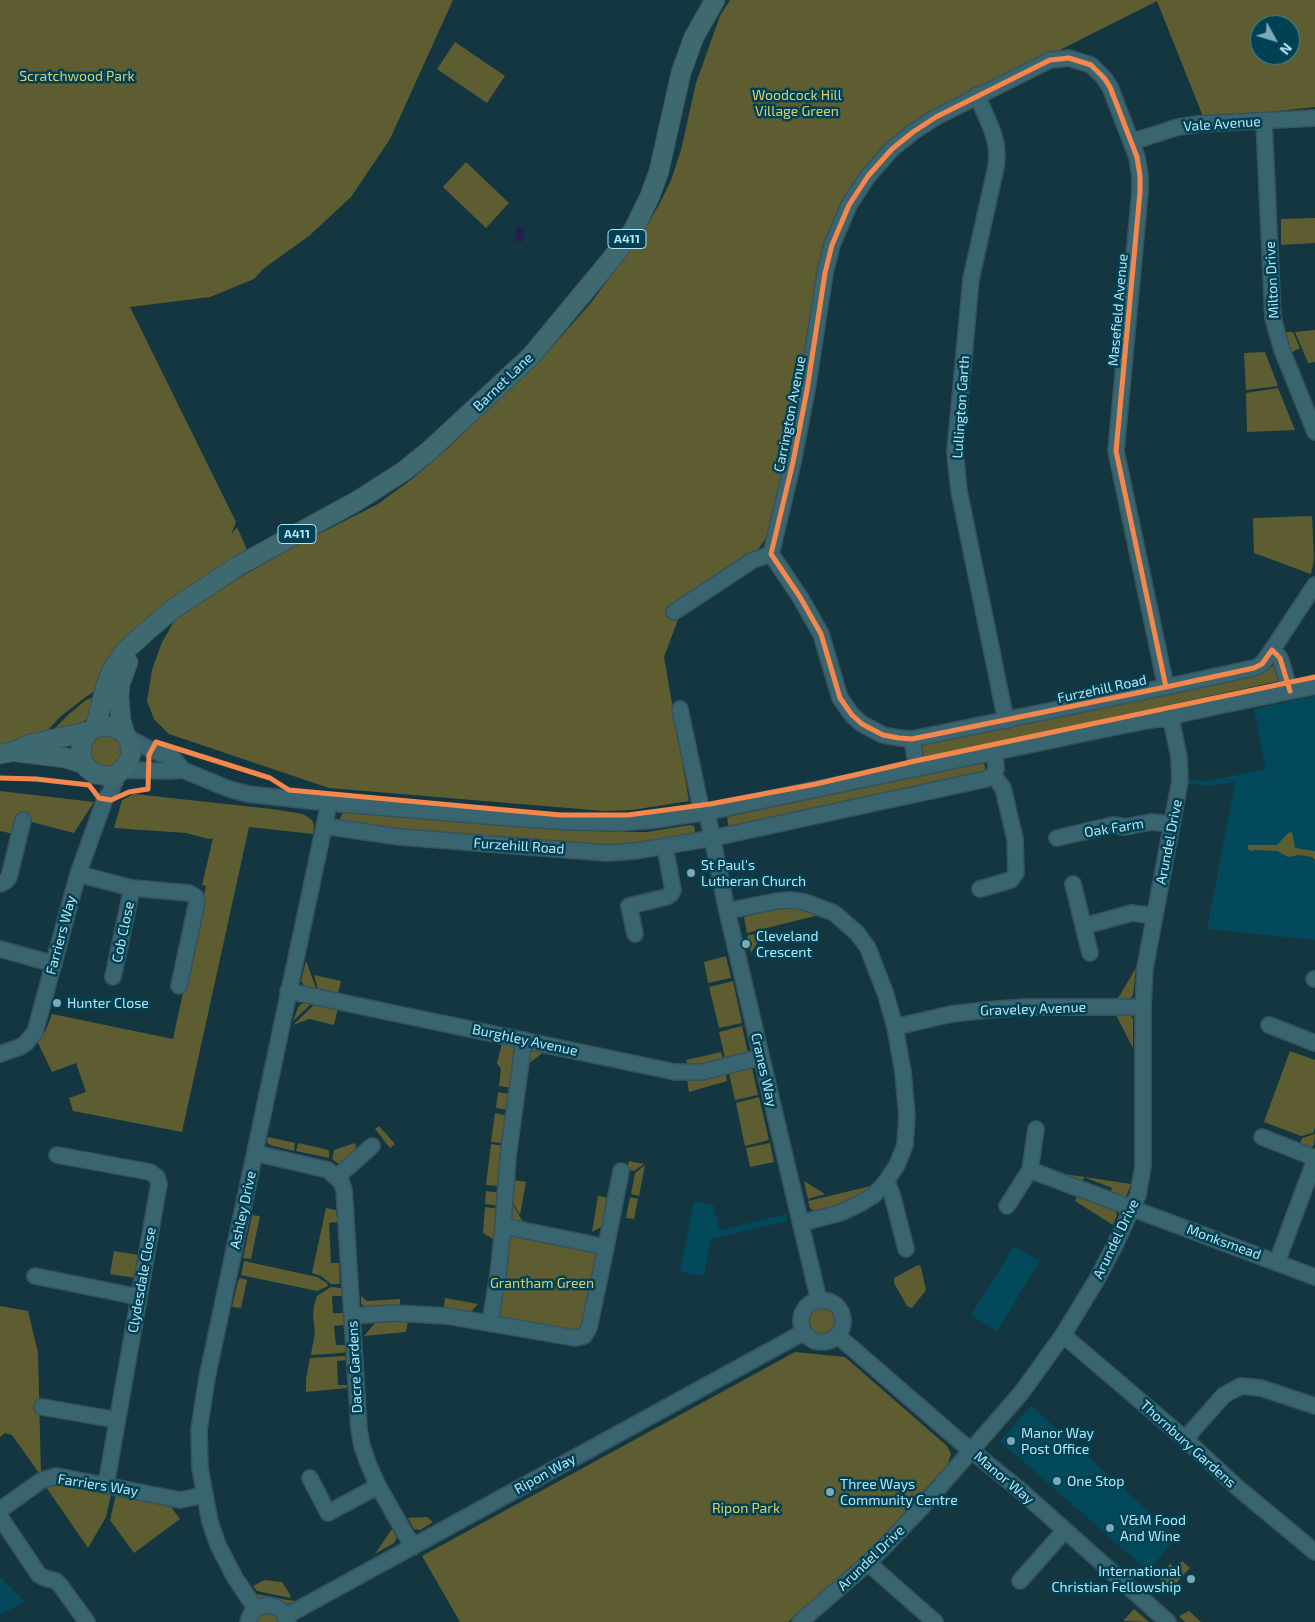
<!DOCTYPE html>
<html>
<head>
<meta charset="utf-8">
<style>
	body { margin:0 }
	#map { position:relative; width:1315px; height:1622px; overflow:hidden; background:#133640; font-family:"Exo 2",sans-serif }
	canvas { display:block }
	.north { position:absolute; left:1250px; top:15px; width:50px; height:50px; box-sizing:border-box; background:#004153; border:1px solid #488395; border-radius:50%; rotate:129deg; font-size:14px; font-weight:700; line-height:20px; text-align:center; color:#b5e5f7 }
	.north::after { content:''; display:block; margin:auto; width:18px; height:22px; background:#7ca8b7; clip-path:polygon(50% 0,100% 100%,50% 72%,0 100%) }
</style>
</head>
<body>
<div id="map">
<canvas width="1315" height="1622"></canvas>
<div class="north">N</div>
</div>
<script>
const ctx = document.querySelector('canvas').getContext('2d');
ctx.lineJoin = 'round';
function paint(path, color) { ctx.fillStyle = color; ctx.fill(path, 'evenodd'); }
const toPath = rows => new Path2D(rows.map(r => 'M' + r).join(''));
function strokePath(path, color, width, dash) { ctx.strokeStyle = color; ctx.lineWidth = width; ctx.lineCap = dash ? 'butt' : 'round'; ctx.setLineDash(dash || []); ctx.stroke(path); }
function drawText(font, color, halo, rows, align = 'center') {
  ctx.font = font + ' "Exo 2",sans-serif'; ctx.lineWidth = 5; ctx.setLineDash([]); ctx.textBaseline = 'middle'; ctx.strokeStyle = halo; ctx.fillStyle = color; for (const [text, x, y, turn = 0] of rows) {
    ctx.save(); ctx.translate(x, y); ctx.rotate((+turn || 0) * Math.PI / 180); ctx.textAlign = isNaN(turn) ? turn : align; if (halo) ctx.strokeText(text, 0, 0); ctx.fillText(text, 0, 0); ctx.restore();
  }
}
paint(toPath([
	[1315,696,1315,940,1207,929,1235,782,1211,786,1189,784,1189,780,1209,781,1266,769,1254,709],
	[694,1201,713,1205,720,1230,786,1214,788,1221,711,1239,704,1276,680,1272],
	[1014,1246,1040,1261,997,1331,971,1315],
	[1031,1406,1175,1535,1175,1539,1148,1571,1000,1441],
	[0,1577,25,1602,0,1615]
]), '#03495c');
paint(toPath([
	[0,0,453,0,390,139,351,197,309,236,263,269,254,279,210,297,130,307,236,522,231,535,237,527,248,552,197,586,99,689,87,696,61,716,49,729,48,735,0,747],
	[730,0,1315,0,1315,107,1204,119,1157,1,931,115,837,214,787,471,769,534,756,552,679,617,664,657,689,801,632,810,604,811,329,788,169,734,154,719,147,701,152,670,162,642,175,620,237,579,299,544,378,504,412,479,449,447,544,356,590,304,642,234,660,203,671,180,681,150,696,83,720,16],
	[1260,25,1290,25,1290,55,1260,55],
	[455,42,505,76,487,103,437,69],
	[466,162,509,203,486,228,443,187],
	[1315,218,1315,243,1281,245,1281,219],
	[1315,330,1315,362,1308,363,1295,332],
	[1284,332,1293,332,1300,348,1292,352],
	[1265,352,1278,386,1246,390,1244,353],
	[1278,388,1295,430,1247,432,1246,393],
	[1312,516,1314,559,1311,574,1254,553,1253,518],
	[1274,666,1279,670,1279,681,923,758,921,749,923,745],
	[98,695,92,714,87,719,79,725,53,730,69,714,86,700],
	'91 751a15 15 0 1 1 30 0a15 15 0 1 1-30 0Z',
	[984,762,986,774,729,829,727,817],
	[0,791,94,802,74,833,20,819,14,834,0,831],
	[134,794,272,809,303,814,312,820,314,825,313,834,249,827,182,1132,73,1111,69,1098,86,1092,76,1063,52,1072,37,1041,45,1032,52,1014,173,1039,206,886,202,885,213,838,209,839,186,833,114,828,122,800],
	[343,812,610,832,647,832,690,825,694,826,695,831,692,837,611,847,367,827,339,821],
	[1292,832,1295,848,1315,851,1315,860,1312,857,1299,855,1288,857,1277,851,1255,850,1251,851,1248,849,1248,845,1277,845,1288,833],
	[779,908,800,909,819,915,747,933,744,917],
	[764,932,751,953,747,937,749,935],
	[726,956,731,978,708,983,704,962],
	[306,961,316,988,305,987,301,981],
	[1136,968,1133,995,1130,999,1117,1000],
	[314,975,341,981,338,993,318,989],
	[733,981,742,1023,719,1028,709,987],
	[305,1003,312,1003,293,1021,298,1008,301,1004],
	[315,1004,338,1008,334,1025,309,1019,293,1025],
	[1130,1014,1133,1019,1133,1048,1116,1015],
	[742,1026,748,1053,725,1058,719,1032],
	[502,1043,512,1045,516,1052,513,1088,499,1086,501,1069,497,1063],
	[534,1050,544,1052,528,1064,530,1053],
	[1290,1051,1315,1060,1315,1128,1313,1133,1301,1136,1264,1122],
	[721,1052,723,1059,709,1063,688,1065,686,1060],
	[752,1068,758,1095,735,1100,729,1073],
	[723,1074,726,1075,727,1081,689,1092,687,1080,698,1079],
	[498,1092,509,1094,511,1096,509,1110,496,1108],
	[759,1097,769,1140,745,1146,736,1103],
	[495,1113,508,1116,504,1143,491,1142],
	[379,1126,395,1144,390,1148,375,1129],
	[1315,1134,1314,1145,1310,1148,1305,1149,1299,1147,1302,1138],
	[268,1137,295,1143,294,1151,270,1145,267,1142],
	[298,1143,329,1150,329,1158,296,1151],
	[355,1143,357,1154,342,1166,332,1159,334,1150],
	[770,1143,774,1162,750,1167,746,1148],
	[491,1144,504,1146,501,1186,486,1185],
	[629,1161,644,1164,634,1171,627,1170],
	[645,1165,639,1196,631,1194,635,1173],
	[1058,1173,1131,1184,1126,1197,1118,1198,1110,1195,1112,1188,1084,1177,1081,1184],
	[513,1180,526,1182,520,1215,512,1201],
	[804,1181,825,1194,808,1199],
	[871,1186,854,1199,839,1206,815,1212,810,1208,808,1201],
	[486,1191,500,1193,500,1206,485,1204],
	[1079,1192,1115,1210,1117,1215,1113,1225,1075,1201],
	[598,1196,609,1198,603,1226,592,1232],
	[630,1197,638,1199,634,1219,626,1218],
	[512,1203,524,1224,513,1222,510,1217],
	[485,1207,499,1209,497,1239,493,1239,483,1233],
	[326,1208,336,1210,338,1222,329,1223,331,1263,339,1263,340,1284,331,1284,321,1276,312,1273],
	[252,1215,260,1216,251,1259,243,1258],
	[518,1232,519,1237,598,1253,581,1332,547,1325,543,1329,540,1329,538,1324,512,1319,508,1323,498,1318,497,1313,509,1236,513,1233],
	[114,1251,138,1255,135,1278,110,1274],
	[244,1261,317,1277,327,1283,328,1286,317,1291,241,1275],
	[918,1265,921,1267,926,1290,912,1308,907,1306,894,1283,894,1278],
	[240,1278,247,1280,241,1308,232,1307,238,1281],
	[331,1287,341,1288,342,1296,332,1296,333,1313,343,1313,344,1325,334,1326,336,1345,345,1345,345,1352,342,1353,312,1355,311,1354,315,1333,313,1316,314,1305,317,1296],
	[361,1296,367,1301,400,1299,400,1306,368,1308,361,1304],
	[445,1298,478,1304,471,1312,444,1307],
	[0,1306,28,1311,38,1353,41,1472,39,1473,12,1435,5,1433,0,1437],
	'810 1321a14 14 0 1 1 28 0a14 14 0 1 1-28 0Z',
	[408,1321,406,1332,364,1336,375,1323],
	[795,1352,845,1357,947,1446,951,1454,948,1464,864,1557,788,1622,460,1622,422,1556],
	[345,1356,346,1360,337,1361,338,1385,347,1385,347,1388,306,1392,306,1379,310,1358],
	[54,1485,111,1494,106,1517,88,1548,46,1487],
	[116,1494,171,1507,180,1519,134,1553,110,1520],
	[427,1517,433,1522,420,1530,414,1529,408,1518],
	[392,1529,397,1538,394,1543,375,1554],
	[1182,1561,1190,1568,1171,1589,1158,1577,1171,1563,1171,1565,1178,1571,1180,1568,1178,1566],
	[264,1580,282,1582,291,1596,290,1598,257,1591,253,1586],
	[249,1586,256,1594,288,1600,296,1601,300,1599,302,1601,292,1604,259,1598,255,1597],
	[1134,1609,1149,1622,1123,1621],
	[1189,1611,1201,1622,1185,1622,1179,1616],
	[266,1612,275,1614,282,1622,255,1622,258,1617]
]), '#5e5d31');
paint(toPath([
	[517,226,525,227,523,242,515,241]
]), '#21204f');
const minor = toPath([
	[977,95,992,130,996,144,997,156,996,167,971,279,955,452,959,491,1006,721],
	[1264,121,1273,318,1282,350,1315,432],
	[1131,142,1178,127,1199,124,1315,118],
	[674,612,753,560,771,554],
	[1272,650,1315,585],
	[1166,687,1116,451,1140,192,1140,176,1137,157,1110,87,1104,78,1091,65,1069,58,1050,60,936,117,913,132,892,149,868,176,849,205,832,245,825,273,807,390,793,462,771,554,800,597,821,634,840,698,852,715,862,724,883,735,899,738,912,739,1166,687,1254,668,1262,664,1272,650,1280,658,1290,691],
	[680,709,702,813],
	[127,737,151,750,173,758,183,770,229,789,248,794,329,803,510,818,570,822,620,823,655,820,707,812,1115,727,1157,719,1171,719,1181,714,1204,709,1315,686],
	[912,739,917,769],
	[122,770,170,771,183,770],
	[707,812,727,911,819,1301],
	[325,826,400,837,607,853,636,851,713,838,986,779,993,775,996,769,995,753],
	[1057,838,1113,825,1125,827,1151,822,1172,824],
	[78,874,132,888,189,893,196,897,197,902,179,986],
	[0,884,6,881,9,877,23,820],
	[1073,884,1090,953],
	[980,889,1011,880,1016,873,1015,839,1003,788,993,775],
	[727,911,777,901,790,900,805,902,834,913,857,933,868,948,886,995,895,1027,903,1072,907,1115,905,1145,897,1165,885,1183,874,1195,861,1203,840,1213,801,1223],
	[1084,926,1132,913,1155,916],
	[635,934,629,906,666,897,671,894,673,890,665,847],
	[0,949,54,964],
	[113,977,132,888],
	[1314,979,1315,979],
	[288,991,675,1072,702,1072,761,1057],
	[1269,1025,1315,1043],
	[895,1027,951,1014,987,1010,1024,1007,1143,1007],
	[0,1054,20,1047,26,1043,35,1032,78,874,105,799,110,793,119,772],
	[1262,1137,1315,1158],
	[255,1153,328,1170,341,1182,344,1189,359,1429,362,1446,368,1463,378,1486,413,1547],
	[57,1155,150,1172,157,1177,159,1184,106,1485],
	[1030,1170,1036,1129],
	[337,1177,372,1146],
	[885,1183,889,1187,892,1194,906,1249],
	[1007,1206,1030,1170,1315,1277],
	[606,1247,621,1171],
	[1277,1262,1315,1160],
	[35,1276,139,1297],
	'801 1321a21 21 0 1 1 42 0a21 21 0 1 1-42 0Z',
	[352,1316,392,1313,447,1316,575,1338,584,1336,589,1328,606,1247,503,1226,508,1156,524,1040],
	[490,1323,498,1275,503,1226],
	[837,1335,957,1439,1020,1490,1168,1622],
	[1063,1335,1185,1439,1238,1488,1315,1552],
	[42,1407,117,1420],
	[1185,1439,1224,1395,1241,1386,1261,1388,1315,1406],
	[310,1478,328,1513,378,1486],
	[0,1510,42,1480,57,1476,180,1500,204,1495],
	[0,1517,39,1575,45,1578,56,1581,60,1585,87,1622],
	[868,1563,935,1622],
	[1020,1581,1065,1530],
	[256,1609,235,1578,218,1545,210,1522,200,1468,199,1430,207,1378,329,803],
	[286,1616,804,1332],
	[248,1622,251,1614,256,1609,262,1606,269,1605,276,1607,282,1611,288,1622],
	[800,1622,868,1563,886,1545,922,1507,1022,1392,1063,1335,1096,1281,1115,1245,1138,1195,1143,1166,1143,1007,1145,968,1180,781,1179,757,1171,719]
]);
const major = toPath([
	[95,728,106,686,112,670,125,651,148,630,173,609,238,566,357,501,404,471,430,450,531,356,609,262,634,229,650,196,659,171,681,73,687,56,694,37,715,0],
	[125,734,121,721,119,697,120,684,128,662],
	[17,752,66,758,84,764],
	[0,754,16,751,27,745,90,731,95,728,106,726,113,727,122,731,127,737,130,744,131,754,128,762,122,770,115,775,107,776,95,774,87,768,82,759,81,749,82,742,90,731]
]);
strokePath(minor, '#36525b', 18);
strokePath(major, '#36525b', 21);
strokePath(minor, '#386570', 15);
strokePath(major, '#3e6a6f', 19);
strokePath(toPath([
	[1166,687,1116,451,1140,192,1140,176,1137,157,1110,87,1104,78,1091,65,1069,58,1050,60,936,117,913,132,892,149,868,176,849,205,832,245,825,273,807,390,793,462,771,554,800,597,821,634,840,698,852,715,862,724,883,735,899,738,912,739,1166,687,1254,668,1262,664,1272,650,1280,658,1290,691],
	[0,778,36,779,89,785,99,798,111,800,129,792,148,789,149,755,156,742,270,778,289,790,560,815,628,815,710,804,816,784,915,761,1315,677]
]), '#f5874c', 5);
for (const [x, y, r, color] of [
	[691,873,5,"#7ca8b7"],
	[746,944,5,"#7ca8b7"],
	[57,1003,5,"#7ca8b7"],
	[1011,1441,5,"#7ca8b7"],
	[1057,1481,5,"#7ca8b7"],
	[830,1492,5,"#7ca8b7"],
	[1110,1528,5,"#7ca8b7"],
	[1191,1579,5,"#7ca8b7"]
]) { const dot = new Path2D(); dot.arc(x, y, r, 0, 2 * Math.PI); ctx.fillStyle = color; ctx.fill(dot); strokePath(dot, '#004153', 2); }
for (const [x, y, w] of [
	[627,239,38],
	[297,534,38]
]) { const box = new Path2D(); box.roundRect(x - w / 2, y - 9.5, w, 19, 4); ctx.fillStyle = '#004153'; ctx.fill(box); strokePath(box, '#b5e5f7', 1); }
drawText('bold 12px', '#b5e5f7', null, [
	["A411",627,239],
	["A411",297,534]
]);
drawText('14px', '#dbcf6d', '#004153', [
	["Scratchwood Park",77,76],
	["Woodcock Hill",797,95],
	["Village Green",797,111],
	["Grantham Green",542,1283],
	["Ripon Park",746,1508]
]);
drawText('14px', '#b5e5f7', '#004153', [
	["Vale Avenue",1222,124,-4],
	["Milton Drive",1272,280,-93],
	["Masefield Avenue",1118,310,-85],
	["Barnet Lane",503,382,-44],
	["Lullington Garth",961,407,-86],
	["Carrington Avenue",790,414,-79],
	["Furzehill Road",1102,689,-12],
	["Oak Farm",1114,828,-9],
	["Arundel Drive",1169,842,-79],
	["Furzehill Road",519,846,4],
	["Cob Close",123,932,-78],
	["Farriers Way",61,935,-75],
	["Graveley Avenue",1033,1009,-2],
	["Burghley Avenue",525,1040,12],
	["Cranes Way",764,1070,77],
	["Ashley Drive",243,1210,-78],
	["Arundel Drive",1116,1239,-64],
	["Monksmead",1224,1242,20],
	["Clydesdale Close",142,1280,-80],
	["Dacre Gardens",355,1367,-93],
	["Thornbury Gardens",1188,1444,42],
	["Ripon Way",545,1474,-29],
	["Manor Way",1004,1478,40],
	["Farriers Way",98,1485,9],
	["Arundel Drive",871,1558,-44]
]);
drawText('14px', '#b5e5f7', '#004153', [
	["St Paul's",701,865],
	["Lutheran Church",701,881],
	["Cleveland",756,936],
	["Crescent",756,952],
	["Hunter Close",67,1003],
	["Manor Way",1021,1433],
	["Post Office",1021,1449],
	["One Stop",1067,1481],
	["Three Ways",840,1484],
	["Community Centre",840,1500],
	["V&M Food",1120,1520],
	["And Wine",1120,1536],
	["International",1181,1571,"right"],
	["Christian Fellowship",1181,1587,"right"]
], 'left');
</script>
</body>
</html>
